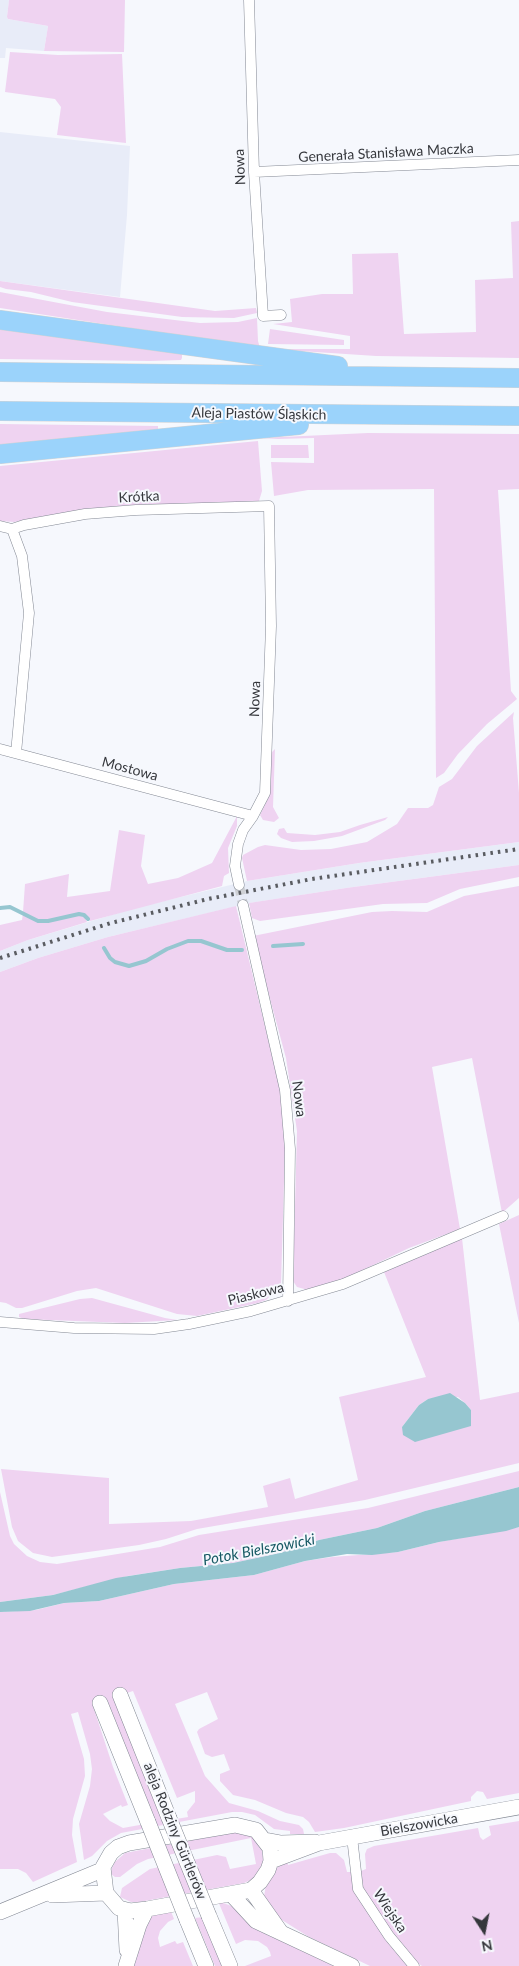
<!DOCTYPE html>
<html>
<head>
<meta charset="utf-8">
<style>
	body { margin:0 }
	#map { position:relative; width:519px; height:1966px; overflow:hidden; background:#f6f8fd; font-family:Lato,sans-serif }
	canvas { display:block }
	.north { position:absolute; left:459px; top:1906px; width:50px; height:50px; -webkit-text-stroke:4px #f6f8fd; paint-order:stroke; rotate:169deg; font-size:14px; font-weight:700; line-height:20px; text-align:center; color:#35373c }
	.north::after { content:''; display:block; margin:auto; width:18px; height:22px; background:#35373c; clip-path:polygon(50% 0,100% 100%,50% 72%,0 100%) }
</style>
</head>
<body>
<div id="map">
<canvas width="519" height="1966"></canvas>
<div class="north">N</div>
</div>
<script>
const ctx = document.querySelector('canvas').getContext('2d');
ctx.lineJoin = 'round';
function paint(path, color) { ctx.fillStyle = color; ctx.fill(path, 'evenodd'); }
const toPath = rows => new Path2D(rows.map(r => 'M' + r).join(''));
function strokePath(path, color, width, dash) { ctx.strokeStyle = color; ctx.lineWidth = width; ctx.lineCap = dash ? 'butt' : 'round'; ctx.setLineDash(dash || []); ctx.stroke(path); }
function drawText(font, color, halo, rows, align = 'center') {
  ctx.font = font + ' Lato,sans-serif'; ctx.lineWidth = 4; ctx.setLineDash([]); ctx.textBaseline = 'middle'; ctx.strokeStyle = halo; ctx.fillStyle = color; for (const [text, x, y, turn = 0] of rows) {
    ctx.save(); ctx.translate(x, y); ctx.rotate((+turn || 0) * Math.PI / 180); ctx.textAlign = isNaN(turn) ? turn : align; if (halo) ctx.strokeText(text, 0, 0); ctx.fillText(text, 0, 0); ctx.restore();
  }
}
paint(toPath([
	[0,0,9,0,7,17,8,19,48,26,44,51,6,48,5,58,0,58],
	[0,132,130,146,127,215,120,297,0,281],
	[519,842,519,865,346,888,250,903,108,937,38,958,0,972,0,951,28,940,135,908,247,881,359,863]
]), '#e8ecf8');
paint(toPath([
	[9,0,125,0,124,52,44,51,48,26,8,19,7,17],
	[10,52,58,55,122,54,126,143,57,135,61,107,55,99,5,92],
	[519,221,519,358,376,356,270,349,350,349,350,336,273,324,292,322,290,299,322,294,353,294,352,254,398,253,404,334,476,332,475,280,513,278,511,222],
	[0,281,215,311,256,308,257,313,234,318,182,317,72,302,31,292,6,289,0,287],
	[0,292,107,312,200,323,238,322,257,318,258,341,260,348,0,308],
	[0,327,182,353,182,358,181,360,150,361,0,359],
	[270,329,344,340,344,345,268,344],
	[0,424,158,426,158,432,0,449],
	[368,433,519,434,519,489,498,490,511,691,517,699,487,724,458,754,444,773,436,778,434,489,308,490,274,496,271,462,314,463,314,438,278,439,260,438],
	[258,441,262,491,259,501,254,503,132,505,81,510,14,522,0,521,0,466],
	[271,445,308,445,309,458,271,458],
	[514,712,513,718,519,793,519,842,359,863,247,881,242,858,243,855,258,847,265,845,301,850,331,849,367,842,397,824,408,808,428,808,433,805,439,787,452,779,477,746],
	[275,749,273,807,279,818,274,822,263,820,260,815,270,794,271,753],
	[237,816,237,826,228,848,229,873,224,876,222,886,90,921,85,914,78,913,48,920,39,920,23,912,25,884,69,874,67,897,110,891,119,830,145,835,141,866,148,884,178,878,212,863],
	[388,817,385,820,342,836,314,841,292,842,281,838,277,834,279,829,284,828,287,833,315,835,340,832,360,825],
	[519,865,519,877,460,889,427,903,383,904,260,921,252,918,249,903,346,888],
	[519,886,519,1198,502,1213,472,1058,432,1067,460,1229,409,1248,342,1280,308,1290,297,1287,293,1281,297,1131,286,1058,253,936,372,912,392,911,427,912,464,896],
	[236,906,280,1089,285,1147,281,1284,277,1290,266,1300,258,1303,197,1316,177,1314,96,1288,77,1291,22,1308,16,1308,6,1303,0,1302,0,972,38,958,108,937],
	[23,913,38,922,48,922,78,915,84,916,87,922,28,940,0,951,0,925,22,920],
	[519,1215,519,1323,499,1224],
	[462,1238,480,1400,519,1392,519,1463,365,1500,197,1529,166,1539,139,1545,52,1557,33,1553,18,1541,12,1527,1,1469,109,1478,109,1524,191,1521,268,1507,263,1486,290,1478,295,1499,358,1480,339,1397,426,1377,384,1272],
	[458,1397,465,1403,471,1410,402,1427,419,1405,428,1399],
	[92,1298,165,1318,177,1320,125,1323,24,1319,19,1317,19,1314,80,1299],
	[519,1471,519,1487,425,1511,377,1528,319,1540,280,1553,233,1563,180,1568,128,1576,53,1595,0,1602,0,1492,10,1536,14,1544,27,1556,40,1562,57,1564,160,1547,199,1535,368,1508],
	[519,1527,519,1793,487,1799,483,1792,477,1791,471,1797,471,1801,344,1828,315,1832,309,1822,303,1817,286,1813,255,1800,233,1795,220,1781,220,1774,230,1770,224,1754,212,1757,205,1754,197,1732,199,1729,218,1719,207,1692,175,1704,205,1776,229,1803,258,1811,280,1821,299,1825,303,1829,304,1834,290,1834,290,1831,274,1829,255,1815,242,1812,232,1812,121,1833,107,1841,92,1856,84,1860,79,1824,90,1786,92,1769,90,1754,78,1712,71,1714,84,1759,85,1776,73,1819,72,1835,77,1862,33,1882,26,1873,18,1869,0,1869,0,1612,36,1610,64,1603,99,1601,174,1584,254,1575,305,1561,332,1557,398,1552,439,1542],
	[133,1691,177,1798,195,1791,195,1802,187,1812,188,1817,164,1821,115,1697],
	[107,1700,156,1822,123,1828,110,1821,103,1814,121,1805,122,1807,128,1805,113,1767,93,1706],
	[519,1821,519,1966,422,1966,413,1960,393,1936,363,1889,361,1871,366,1869,365,1854,367,1849,374,1846,478,1828,480,1837,483,1840,491,1835,489,1826],
	[241,1832,252,1836,262,1851,263,1860,261,1869,253,1879,244,1883,139,1902,131,1902,120,1897,122,1888,150,1869,217,1855,226,1857,230,1869,256,1864,251,1838,148,1859,137,1864,120,1877,115,1877,111,1874,112,1868,115,1862,125,1853,218,1835],
	[330,1853,336,1853,344,1860,347,1872,351,1872,408,1966,370,1966,309,1937,274,1915,264,1897,266,1884,275,1869,287,1861,288,1865],
	[218,1901,234,1907,264,1933,334,1966,245,1966,271,1956,270,1952,267,1947,258,1941,245,1940,236,1944],
	[170,1909,174,1919,168,1922,160,1931,158,1938,160,1947,175,1941,177,1944,183,1942,193,1966,133,1966,138,1944,153,1914],
	[203,1917,223,1966,215,1966,195,1918]
]), '#efd3f1');
paint(toPath([
	[450,1393,465,1403,471,1410,471,1426,415,1442,403,1435,402,1427,419,1405,428,1399],
	[519,1487,519,1527,506,1531,439,1542,398,1552,372,1555,347,1554,305,1561,254,1575,174,1584,99,1601,64,1603,30,1611,0,1612,0,1602,53,1595,116,1578,180,1568,233,1563,280,1553,319,1540,377,1528,425,1511]
]), '#96c6d0');
strokePath(toPath([
	[0,908,10,907,38,921,48,921,79,914,84,915,88,919],
	[273,946,303,944],
	[104,948,110,958,115,962,129,966,146,961,167,949,188,941,201,941,227,950,242,950]
]), '#96c6d0', 4);
strokePath(toPath([
	[239,885,243,905]
]), '#cfd1d6', 10, [10, 5]);
const street = toPath([
	[249,0,254,172,263,316,281,315],
	[254,172,519,160],
	[0,526,12,529],
	[12,529,24,525,85,514,136,510,269,506,271,626,265,793,253,816,243,830,238,844,235,866,239,885],
	[12,529,22,556,29,613,16,753],
	[0,749,253,816],
	[243,905,285,1090,290,1149,288,1301],
	[0,1322,74,1328,154,1329,189,1324,251,1311,343,1284,503,1216],
	[352,1837,358,1889,389,1936,414,1966]
]);
const secondary = toPath([
	[120,1695,169,1818],
	[100,1703,148,1822],
	[235,1825,256,1830,270,1848,271,1861,268,1870,260,1882,251,1890,147,1909,130,1911,119,1908,106,1893,103,1867,111,1853,118,1847,129,1843,235,1825],
	[265,1840,281,1843,315,1842],
	[271,1861,319,1843,519,1807],
	[251,1890,280,1931],
	[231,1894,256,1921,352,1966],
	[52,1895,106,1893],
	[125,1910,127,1950],
	[0,1912,102,1870],
	[209,1916,230,1966],
	[187,1920,206,1966],
	[126,1966,139,1925,147,1909]
]);
const highway = toPath([
	[0,320,338,366],
	[0,372,519,378],
	[0,411,519,416],
	[0,454,299,425]
]);
strokePath(street, '#848994', 11);
strokePath(secondary, '#848994', 16);
strokePath(highway, '#d3d3d4', 20);
strokePath(street, '#fff', 10);
strokePath(secondary, '#fff', 15);
strokePath(highway, '#9bd3fb', 19);
strokePath(toPath([
	[0,958,111,923,208,899,312,879,519,849]
]), '#5a5c61', 4, [2.5, 5]);
const secondaryBridge = toPath([
	[169,1818,209,1916],
	[148,1822,187,1920]
]);
strokePath(secondaryBridge, '#848994', 16, []);
strokePath(secondaryBridge, '#fff', 15);
drawText('14px', '#35373c', '#f6f8fd', [
	["Generała Stanisława Maczka",386,153,-3],
	["Nowa",240,167,-92],
	["Aleja Piastów Śląskich",259,414,1],
	["Krótka",139,497,-3],
	["Nowa",255,699,-88],
	["Mostowa",130,769,15],
	["Nowa",299,1099,83],
	["Piaskowa",256,1294,-14],
	["Bielszowicka",419,1825,-10],
	["aleja Rodziny Gürtlerów",175,1831,68],
	["Wiejska",390,1911,56]
]);
drawText('italic 15px', '#175964', '#f6f8fd', [
	["Potok Bielszowicki",259,1550,-11]
]);
</script>
</body>
</html>
